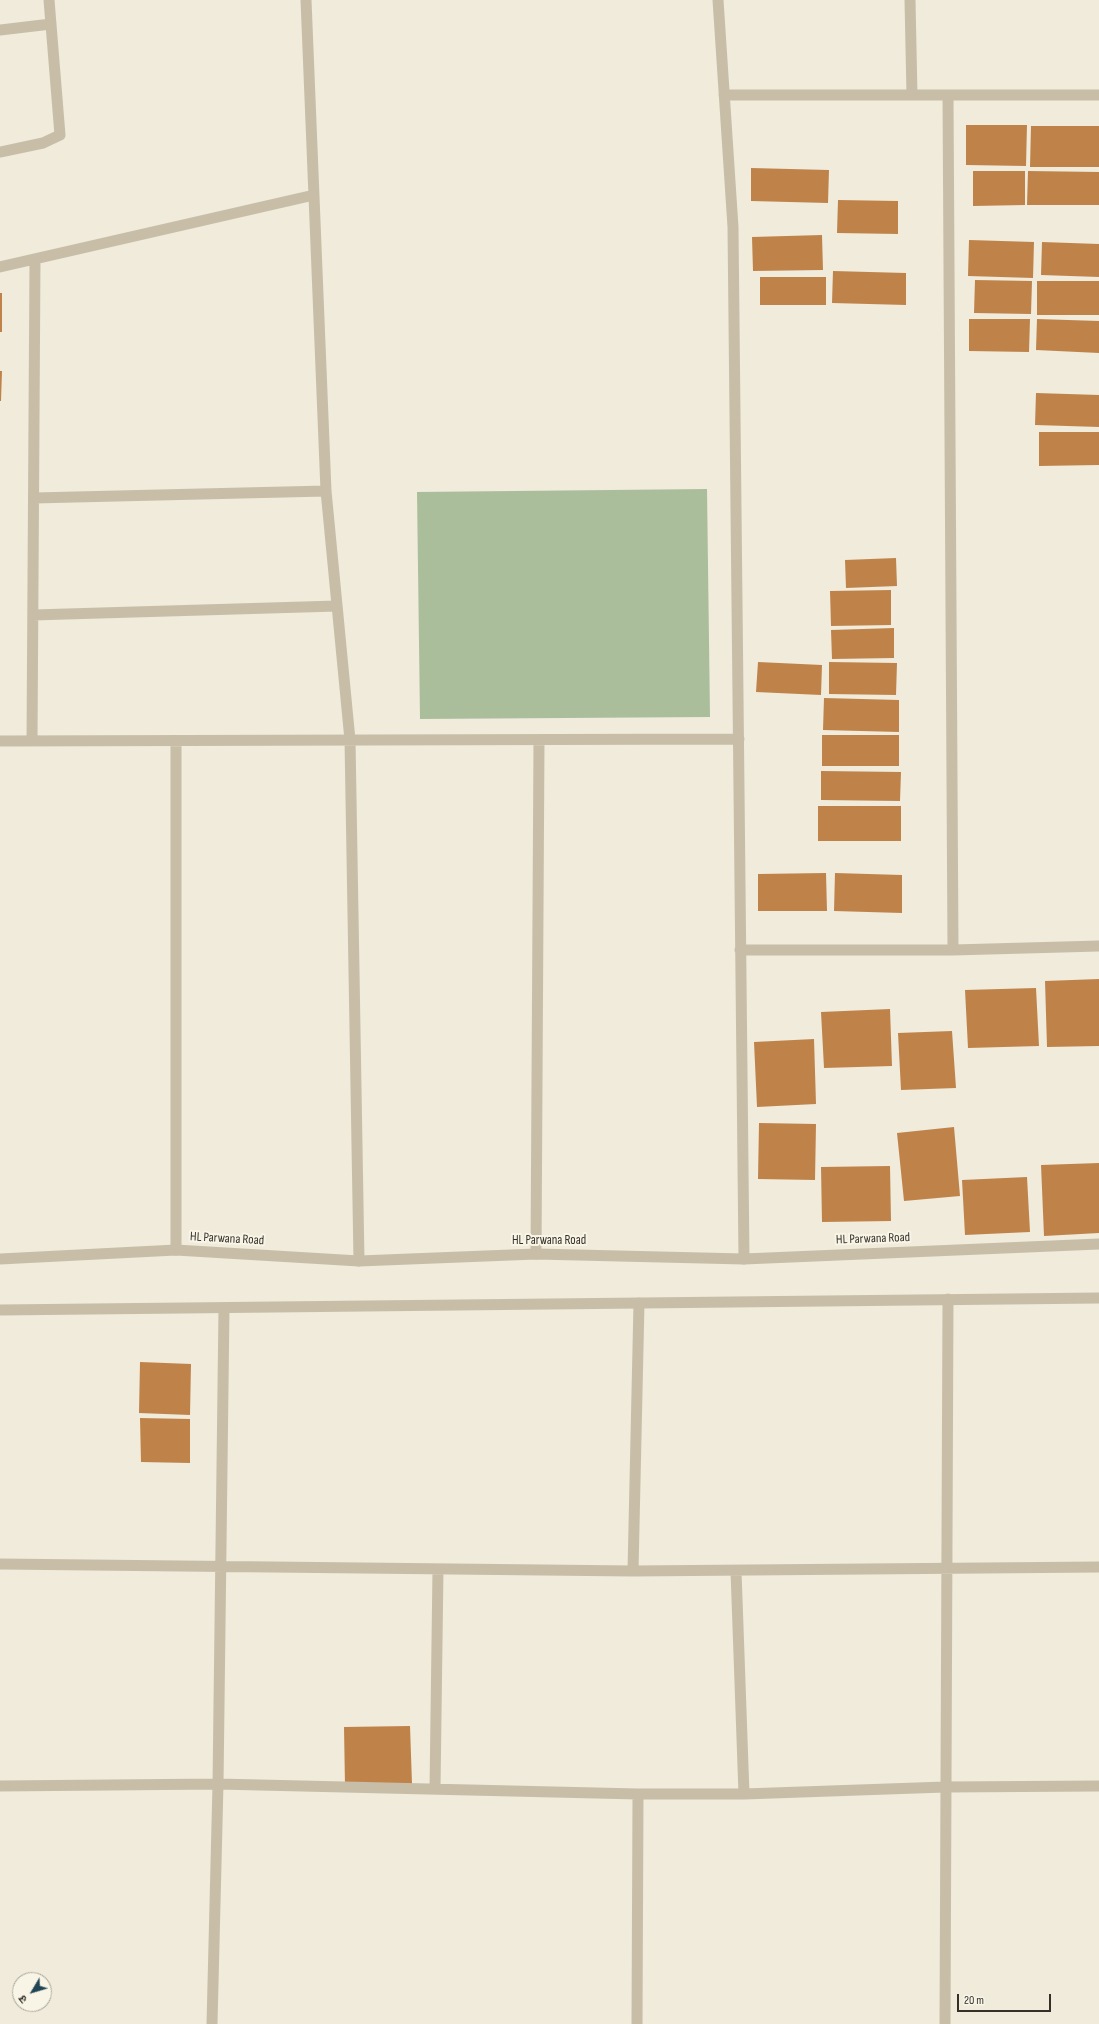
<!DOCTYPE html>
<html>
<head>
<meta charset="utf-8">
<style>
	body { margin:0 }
	#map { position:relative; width:1099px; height:2024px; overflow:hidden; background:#f0ebdb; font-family:"Sofia Sans Condensed","Noto Sans Devanagari",sans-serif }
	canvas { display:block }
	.north { position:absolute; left:12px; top:1972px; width:40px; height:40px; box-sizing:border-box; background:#f8f5e7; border:1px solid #aaa69b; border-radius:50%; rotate:232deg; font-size:11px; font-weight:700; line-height:16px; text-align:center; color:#352f28 }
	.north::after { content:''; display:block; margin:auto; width:14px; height:18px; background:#204454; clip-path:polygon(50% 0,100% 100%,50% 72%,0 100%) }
	.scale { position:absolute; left:957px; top:1994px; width:94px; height:18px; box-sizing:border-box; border:2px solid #352f28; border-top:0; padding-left:5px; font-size:12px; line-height:14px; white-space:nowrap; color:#352f28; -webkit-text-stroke:3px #f8f5e7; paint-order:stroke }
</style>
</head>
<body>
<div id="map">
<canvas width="1099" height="2024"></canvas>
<div class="north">उ</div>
<div class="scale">20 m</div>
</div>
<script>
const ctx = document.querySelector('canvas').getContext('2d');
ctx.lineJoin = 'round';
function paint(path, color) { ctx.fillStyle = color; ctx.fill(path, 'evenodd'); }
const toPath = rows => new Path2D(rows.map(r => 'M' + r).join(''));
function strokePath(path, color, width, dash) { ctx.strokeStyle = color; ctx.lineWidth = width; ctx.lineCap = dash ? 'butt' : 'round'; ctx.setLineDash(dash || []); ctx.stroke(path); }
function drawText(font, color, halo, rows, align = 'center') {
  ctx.font = font + ' "Sofia Sans Condensed",sans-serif'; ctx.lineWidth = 4; ctx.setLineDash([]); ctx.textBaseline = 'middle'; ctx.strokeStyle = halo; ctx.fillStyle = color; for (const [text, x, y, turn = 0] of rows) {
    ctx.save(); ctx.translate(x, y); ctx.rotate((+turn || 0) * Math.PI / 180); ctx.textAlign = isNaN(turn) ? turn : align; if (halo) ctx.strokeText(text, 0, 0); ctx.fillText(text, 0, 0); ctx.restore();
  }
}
paint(toPath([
	[707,489,710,717,420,719,417,492]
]), '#abbe9c');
paint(toPath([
	[966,125,1027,125,1026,166,966,165],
	[1031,126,1099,126,1099,167,1030,167],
	[751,168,829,170,828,203,751,201],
	[973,171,1025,171,1025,205,973,206],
	[1028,171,1099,172,1099,205,1027,205],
	[838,200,898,201,898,234,837,233],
	[822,235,823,270,753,271,752,237],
	[969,240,1034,242,1033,278,968,276],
	[1042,242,1099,244,1099,277,1041,275],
	[833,271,906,273,906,305,832,303],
	[760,277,826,277,826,305,760,305],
	[975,280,1032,281,1031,314,974,313],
	[1037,281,1099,281,1099,315,1037,315],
	[0,293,2,293,2,332,0,332],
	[969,319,1030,319,1029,352,969,351],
	[1037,319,1099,321,1099,353,1036,350],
	[0,371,2,371,1,401,0,401],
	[1036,393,1099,395,1099,427,1035,425],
	[1039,432,1099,432,1099,465,1039,466],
	[896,558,897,586,846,588,845,560],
	[891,590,891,625,831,626,830,591],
	[894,628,894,658,832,659,831,630],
	[758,662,822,665,821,695,756,692],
	[829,662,897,663,896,695,829,694],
	[824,698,899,700,899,732,823,730],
	[822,735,899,735,899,766,822,766],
	[821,771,901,772,900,801,821,800],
	[818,806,901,806,901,841,818,841],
	[826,873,827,911,758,911,758,874],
	[835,873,902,875,902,913,834,911],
	[1099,979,1099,1046,1047,1047,1045,981],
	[1036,988,1039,1046,968,1048,965,990],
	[890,1009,892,1066,824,1068,821,1012],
	[952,1031,956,1088,901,1090,898,1033],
	[814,1039,816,1104,757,1107,754,1042],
	[759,1123,816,1124,815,1180,758,1179],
	[954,1127,960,1196,904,1201,897,1133],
	[1099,1163,1099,1233,1044,1236,1041,1165],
	[890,1166,891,1221,822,1222,821,1167],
	[1027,1177,1030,1232,965,1235,962,1180],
	[140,1362,191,1364,190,1415,139,1413],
	[140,1418,190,1419,190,1463,141,1462],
	[410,1726,412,1784,345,1786,344,1727]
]), '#bf834a');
strokePath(toPath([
	[306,0,326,491,350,740,359,1261],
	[718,0,733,227,744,1259],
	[910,0,912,95],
	[0,30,51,24],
	[724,95,1099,95],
	[948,95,953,950],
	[0,152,43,143,60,135,49,0],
	[0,267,314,195],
	[34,498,326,491],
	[33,615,337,606],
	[0,741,739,739],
	[32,741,35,259],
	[176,741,176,1250],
	[740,950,953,950,1099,946],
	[536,1254,539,740],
	[0,1564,633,1571,1099,1567],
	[633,1571,639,1303],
	[736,1571,744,1794],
	[0,1786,218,1784,638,1794,744,1794,945,1787,1099,1786],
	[435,1789,438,1569],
	[212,2024,218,1784,224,1308],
	[637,2024,638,1794],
	[945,2024,948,1299]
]), '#c8bea8', 11);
strokePath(toPath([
	[0,1259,176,1250,359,1261,536,1254,744,1259,1099,1244],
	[0,1310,1099,1298]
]), '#c8bea8', 11);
drawText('13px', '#352f28', '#f8f5e7', [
	["HL Parwana Road",227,1239,3],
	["HL Parwana Road",873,1239,-2],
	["HL Parwana Road",549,1241]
]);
</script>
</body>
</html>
